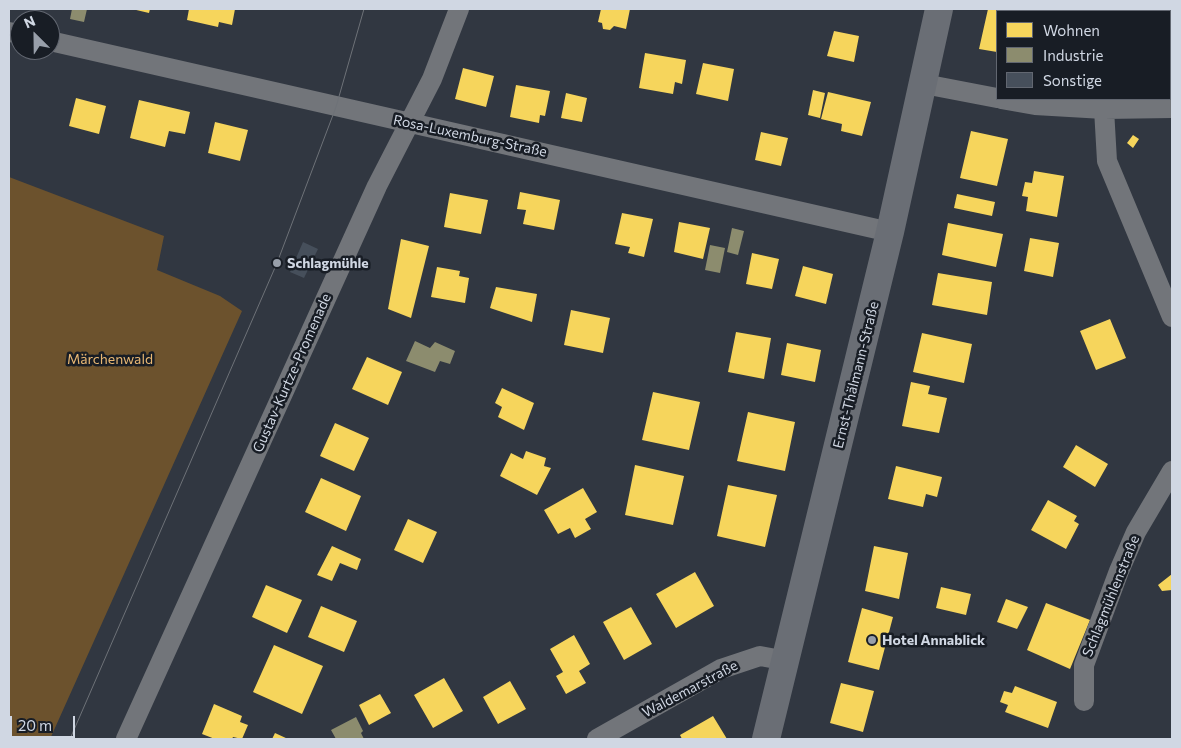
<!DOCTYPE html>
<html>
<head>
<meta charset="utf-8">
<style>
	body { margin:0 }
	#map { position:relative; width:1181px; height:748px; overflow:hidden; background:#313741; font-family:Commissioner,sans-serif }
	canvas { display:block }
	.frame { position:absolute; inset:0; border:10px solid #d0d7e3; pointer-events:none }
	.legend { position:absolute; left:996px; top:10px; width:175px; height:90px; box-sizing:border-box; background:#181d25; border:1px solid #626771; margin:0; padding:6px 9px; list-style:none; font-size:15px; color:#d0d7e3 }
	.legend li { display:flex; align-items:center; gap:10px; height:25px }
	.legend b { width:25px; border:1px solid #626771 }
	.north { position:absolute; left:10px; top:10px; width:50px; height:50px; box-sizing:border-box; background:#181d25; border:1px solid #626771; border-radius:50%; rotate:337deg; font-size:14px; font-weight:700; line-height:20px; text-align:center; color:#d0d7e3 }
	.north::after { content:''; display:block; margin:auto; width:18px; height:22px; background:#989faa; clip-path:polygon(50% 0,100% 100%,50% 72%,0 100%) }
	.scale { position:absolute; left:10px; top:716px; width:65px; height:22px; box-sizing:border-box; border:2px solid #d0d7e3; border-top:0; padding-left:6px; font-size:15px; line-height:18px; white-space:nowrap; color:#d0d7e3; -webkit-text-stroke:4px #181d25; paint-order:stroke }
</style>
</head>
<body>
<div id="map">
<canvas width="1181" height="748"></canvas>
<div class="frame"></div>
<ul class="legend">
<li><b style="height:14px;background:#f6d55c"></b>Wohnen</li>
<li><b style="height:14px;background:#8c8c6e"></b>Industrie</li>
<li><b style="height:14px;background:#464f5b"></b>Sonstige</li>
</ul>
<div class="north">N</div>
<div class="scale">20 m</div>
</div>
<script>
const ctx = document.querySelector('canvas').getContext('2d');
ctx.lineJoin = 'round';
function paint(path, color) { ctx.fillStyle = color; ctx.fill(path, 'evenodd'); }
const toPath = rows => new Path2D(rows.map(r => 'M' + r).join(''));
function strokePath(path, color, width, dash) { ctx.strokeStyle = color; ctx.lineWidth = width; ctx.lineCap = dash ? 'butt' : 'round'; ctx.setLineDash(dash || []); ctx.stroke(path); }
function drawText(font, color, halo, rows, align = 'center') {
  ctx.font = font + ' Commissioner,sans-serif'; ctx.lineWidth = 5; ctx.setLineDash([]); ctx.textBaseline = 'middle'; ctx.strokeStyle = halo; ctx.fillStyle = color; for (const [text, x, y, turn = 0] of rows) {
    ctx.save(); ctx.translate(x, y); ctx.rotate((+turn || 0) * Math.PI / 180); ctx.textAlign = isNaN(turn) ? turn : align; if (halo) ctx.strokeText(text, 0, 0); ctx.fillText(text, 0, 0); ctx.restore();
  }
}
paint(toPath([
	[9,177,164,236,157,270,220,296,242,311,50,739,9,739]
]), '#6c522d');
paint(toPath([
	[132,9,150,9,149,13],
	[189,9,235,9,232,25,219,22,218,27,187,20],
	[601,9,630,9,626,29,614,26,610,30,603,29,602,23,598,22],
	[988,9,1023,9,1022,11,997,11,997,52,979,49],
	[1170,20,1172,20,1172,51,1170,51],
	[834,31,859,36,854,62,827,56],
	[645,53,686,60,682,84,675,82,673,94,639,88],
	[703,63,734,69,728,101,696,94],
	[463,68,494,76,486,107,455,99],
	[516,85,550,91,545,116,540,115,539,123,510,117],
	[813,90,825,93,820,118,808,115],
	[828,92,871,102,862,136,841,131,842,124,821,119],
	[566,93,587,98,582,122,561,118],
	[76,98,106,106,99,134,69,126],
	[139,100,190,112,185,134,169,131,165,147,130,138],
	[215,122,248,130,240,161,208,153],
	[971,131,1008,139,997,186,960,178],
	[761,132,788,138,781,166,755,160],
	[1133,135,1139,139,1133,148,1127,143],
	[1034,171,1064,176,1057,217,1026,211,1028,197,1022,196,1025,182,1032,183],
	[520,192,560,200,554,230,523,224,526,210,517,209],
	[450,193,488,200,481,234,444,227],
	[957,194,995,202,992,216,954,208],
	[622,213,653,219,644,257,628,253,630,247,615,244],
	[679,222,710,228,703,259,674,252],
	[948,223,1003,234,996,267,942,255],
	[1030,238,1059,243,1053,277,1024,271],
	[401,239,429,246,411,318,388,309],
	[752,253,779,259,772,289,746,284],
	[803,266,833,274,826,304,795,296],
	[437,267,460,271,459,276,469,278,465,303,431,297],
	[938,273,992,282,987,315,932,305],
	[496,287,537,294,532,322,490,308],
	[571,310,610,318,603,353,564,345],
	[1110,319,1126,358,1096,370,1080,331],
	[736,332,771,338,764,379,728,372],
	[922,333,972,344,964,383,913,372],
	[787,343,821,350,815,382,781,375],
	[367,357,402,372,388,405,352,389],
	[911,382,930,386,928,394,947,398,939,433,902,426],
	[502,388,534,403,524,430,498,417,502,407,495,403],
	[653,392,700,402,689,450,642,440],
	[748,412,795,422,785,471,737,461],
	[335,423,369,438,354,471,320,456],
	[1076,445,1108,464,1095,487,1063,467],
	[526,451,546,458,544,466,551,468,537,495,500,476,511,453,523,459],
	[635,465,684,476,673,525,625,515],
	[896,466,942,477,937,497,926,494,923,507,888,499],
	[321,478,361,496,346,531,305,512],
	[728,485,777,495,765,547,717,536],
	[583,488,597,512,585,519,591,529,575,538,570,528,558,534,544,510],
	[1048,500,1077,516,1074,521,1079,524,1066,549,1031,530],
	[408,519,437,532,423,563,394,550],
	[332,546,361,559,357,570,340,563,332,581,317,575],
	[874,546,908,553,899,599,865,591],
	[695,572,714,606,676,628,656,594],
	[1172,574,1172,590,1162,591,1158,585],
	[266,585,302,600,287,633,252,617],
	[941,587,971,594,966,615,936,608],
	[1006,599,1028,607,1017,629,997,622],
	[1046,603,1090,620,1070,669,1027,650],
	[321,606,357,621,344,652,308,637],
	[631,607,652,644,624,660,603,622],
	[862,608,893,617,879,670,848,662],
	[574,635,590,664,579,671,586,683,566,694,556,676,563,672,550,649],
	[274,645,323,666,302,714,253,692],
	[444,678,463,711,433,728,414,695],
	[510,681,526,709,498,724,483,697],
	[841,683,874,691,863,732,830,723],
	[1015,686,1057,702,1048,728,1005,712,1008,705,1000,702,1004,691,1012,693],
	[380,694,391,713,369,725,359,705],
	[214,704,242,716,240,722,248,725,242,739,233,737,232,739,215,739,202,734],
	[713,716,727,739,682,739,680,735],
	[275,733,288,739,272,739]
]), '#f6d55c');
paint(toPath([
	[72,9,87,9,84,22,70,19],
	[732,228,744,231,738,255,727,252],
	[710,245,725,248,720,273,705,270],
	[415,341,430,348,435,342,455,351,450,364,440,361,435,372,406,361],
	[356,717,363,731,361,733,364,739,336,739,331,730]
]), '#8c8c6e');
paint(toPath([
	[303,242,318,249,304,278,290,272]
]), '#464f5b');
strokePath(toPath([
	[9,32,20,34],
	[50,41,890,232],
	[924,84,997,98],
	[1001,99,1035,105,1104,109,1172,108],
	[1104,109,1107,161,1172,317],
	[1084,701,1084,665,1119,571,1136,532,1172,471],
	[126,739,377,186,432,79,459,9],
	[597,739,721,669,760,656,787,661]
]), '#72757a', 20);
strokePath(toPath([
	[766,739,890,232,939,9]
]), '#6a6e75', 28);
strokePath(toPath([
	[70,739,277,263,336,107,364,9]
]), '#6e7278', 1);
for (const [x, y, r, color] of [
	[277,263,5,"#989faa"],
	[872,640,5,"#989faa"]
]) { const dot = new Path2D(); dot.arc(x, y, r, 0, 2 * Math.PI); ctx.fillStyle = color; ctx.fill(dot); strokePath(dot, '#181d25', 2); }
drawText('14px', '#d0d7e3', '#181d25', [
	["Rosa-Luxemburg-Straße",470,136,12],
	["Gustav-Kurtze-Promenade",292,373,-66],
	["Ernst-Thälmann-Straße",856,375,-76],
	["Schlagmühlenstraße",1111,596,-68],
	["Waldemarstraße",690,689,-28]
]);
drawText('bold 14px', '#d0d7e3', '#181d25', [
	["Schlagmühle",287,263],
	["Hotel Annablick",882,640]
], 'left');
drawText('14px', '#e9b874', '#181d25', [
	["Märchenwald",110,359]
]);
</script>
</body>
</html>
